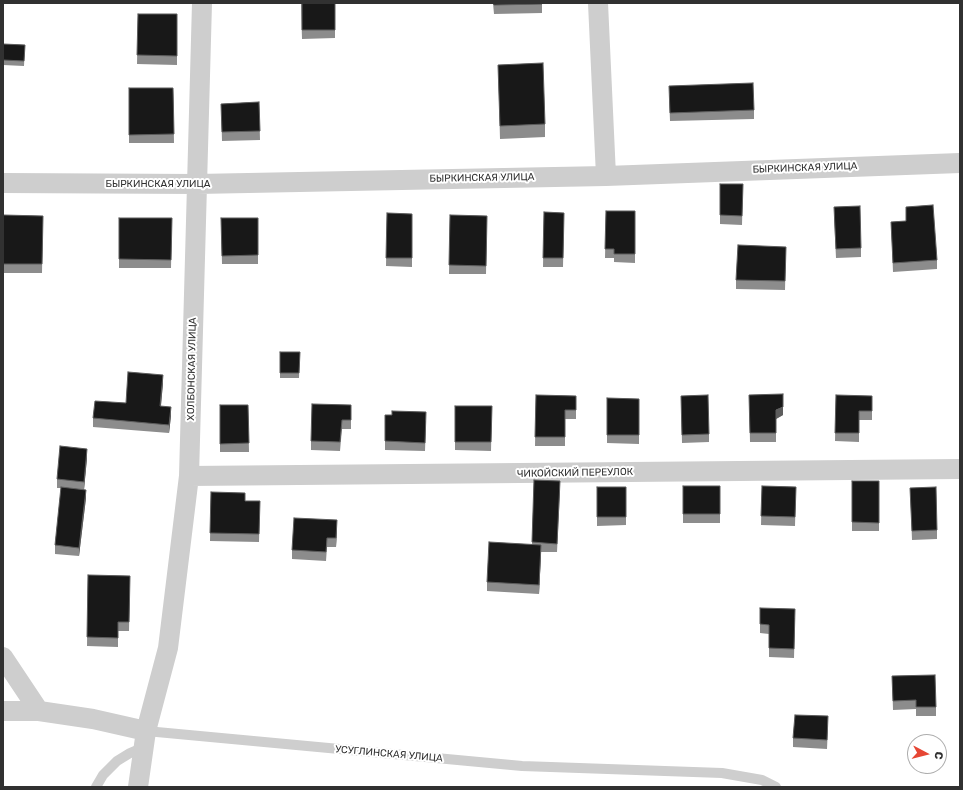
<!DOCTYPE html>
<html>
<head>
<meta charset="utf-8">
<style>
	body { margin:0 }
	#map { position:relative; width:963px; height:790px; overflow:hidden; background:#fff; font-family:Rubik,sans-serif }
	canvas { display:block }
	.frame { position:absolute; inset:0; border:4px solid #313131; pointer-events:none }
	.north { position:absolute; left:907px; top:734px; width:40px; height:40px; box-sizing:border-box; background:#fff; border:1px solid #adadad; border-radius:50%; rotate:97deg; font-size:11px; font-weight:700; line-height:16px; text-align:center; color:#313131 }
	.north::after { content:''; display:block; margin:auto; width:14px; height:18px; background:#e64634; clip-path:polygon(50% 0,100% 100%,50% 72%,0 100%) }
</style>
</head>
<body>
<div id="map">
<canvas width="963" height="790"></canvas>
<div class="frame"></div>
<div class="north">С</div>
</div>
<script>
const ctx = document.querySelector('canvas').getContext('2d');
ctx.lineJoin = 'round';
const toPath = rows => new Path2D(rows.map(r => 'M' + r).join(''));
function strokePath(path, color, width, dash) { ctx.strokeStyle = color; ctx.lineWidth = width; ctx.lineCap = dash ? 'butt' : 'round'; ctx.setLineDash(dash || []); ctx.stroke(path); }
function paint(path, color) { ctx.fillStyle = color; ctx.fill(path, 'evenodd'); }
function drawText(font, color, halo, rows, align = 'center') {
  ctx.font = font + ' Rubik,sans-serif'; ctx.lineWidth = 4; ctx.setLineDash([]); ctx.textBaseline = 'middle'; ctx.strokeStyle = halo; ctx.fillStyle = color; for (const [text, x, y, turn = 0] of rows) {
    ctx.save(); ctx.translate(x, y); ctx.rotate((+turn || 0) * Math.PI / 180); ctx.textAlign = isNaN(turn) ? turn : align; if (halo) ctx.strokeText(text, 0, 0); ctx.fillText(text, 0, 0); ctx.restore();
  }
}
strokePath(toPath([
	[146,731,522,766,722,773,762,780,776,787],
	[96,787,103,775,117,761,130,753,144,747]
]), '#cecece', 10);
strokePath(toPath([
	[598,3,606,176],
	[3,183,197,184,606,176,960,163],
	[189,476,960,469],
	[3,657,39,711],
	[3,711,39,711,93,719,146,731],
	[138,787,146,731,168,648,189,476,202,3]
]), '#cecece', 20);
paint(toPath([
	[301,3,335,3,335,38,302,39],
	[493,3,542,3,542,13,494,14],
	[138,14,177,14,177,65,137,64],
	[3,44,25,45,24,66,3,65],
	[498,65,545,124,545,137,500,139],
	[129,88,173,88,174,143,129,143],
	[669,95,754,110,754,119,670,121],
	[259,102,260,140,222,141,221,104],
	[743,184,742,225,720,224,720,215],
	[906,207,937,260,937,269,893,272,891,222,906,221],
	[606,211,635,211,635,263,614,262,614,258,605,258],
	[544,212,564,213,563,267,543,267],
	[387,213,412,214,412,267,386,266],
	[3,215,43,216,42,273,3,273],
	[450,215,487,216,486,274,449,274],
	[834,216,861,248,861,257,836,258],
	[119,218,172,218,171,268,119,268],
	[221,218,258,218,258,264,222,264],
	[786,247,785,290,736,289,736,280],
	[280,352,300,352,299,378,280,378],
	[163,383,161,406,171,416,169,433,93,427,93,418,126,403],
	[536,395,576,396,576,419,565,419,565,446,535,446],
	[749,395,783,415,776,419,776,442,750,442],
	[836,395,872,405,872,420,859,420,859,442,835,441],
	[681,396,709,434,709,442,682,443],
	[607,398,639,399,639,444,607,443],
	[220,405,248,405,249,452,220,452],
	[351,405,351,429,342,429,340,451,311,450,311,441],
	[455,406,492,406,491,451,455,450],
	[385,415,426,421,425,451,385,450],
	[87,458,84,489,86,498,79,556,55,554,55,545,61,488,57,488,57,479],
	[534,480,560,490,557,552,541,552,539,594,487,591,487,582,532,545],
	[852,481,879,481,879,531,852,531],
	[683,486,720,486,720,523,683,523],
	[762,486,796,487,795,526,761,525],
	[597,487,626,487,626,525,597,526],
	[910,488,937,530,937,539,912,540],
	[211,492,245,501,260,501,259,542,210,541],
	[337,529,336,547,327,547,326,561,292,559,292,550],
	[88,575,130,576,129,631,118,631,118,647,87,646],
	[760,608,795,618,794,658,769,657,769,634,760,633],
	[892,676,936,707,936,716,916,716,916,709,893,710],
	[828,725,827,749,793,747,793,738]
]), '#8c8c8c');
paint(toPath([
	[163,375,163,383,160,415,160,406],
	[171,407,171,416,169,433,169,425],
	[783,407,783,415,776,419,776,410],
	[87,449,87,458,84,490,84,482],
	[86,490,86,498,79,556,79,548],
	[337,520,337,529,336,547,336,538],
	[541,545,541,554,539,594,539,585]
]), '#5d5d5d');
const building = toPath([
	[302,3,335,3,335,30,302,30,302,3],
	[493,3,542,3,542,4,494,5,493,3],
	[138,14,177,14,177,56,137,55,138,14],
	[3,44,25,45,24,61,3,60,3,44],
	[543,63,545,124,500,126,498,65,543,63],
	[753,83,754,110,670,113,669,86,753,83],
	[129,88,173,88,174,134,129,135,129,88],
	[259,102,260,131,222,132,221,104,259,102],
	[720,184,743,184,742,216,720,215,720,184],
	[933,205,937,260,893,263,891,222,906,221,906,207,933,205],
	[860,206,861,248,836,249,834,207,860,206],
	[606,211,635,211,635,254,614,254,614,249,605,249,606,211],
	[544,212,564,213,563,258,543,258,544,212],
	[387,213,412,214,412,258,386,258,387,213],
	[3,215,43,216,42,264,3,264,3,215],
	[450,215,487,216,486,266,449,265,450,215],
	[119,218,172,218,171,260,119,259,119,218],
	[221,218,258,218,258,255,222,256,221,218],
	[738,245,786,247,785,281,736,280,738,245],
	[280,352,300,352,299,373,280,373,280,352],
	[128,372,163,375,160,406,171,407,169,425,93,418,95,401,126,403,128,372],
	[783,394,783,407,776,410,776,433,750,433,749,395,783,394],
	[536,395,576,396,576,410,565,410,565,437,535,437,536,395],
	[708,395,709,434,682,435,681,396,708,395],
	[836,395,872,396,872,411,859,411,859,433,835,433,836,395],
	[607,398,639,399,639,435,607,435,607,398],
	[312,404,351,405,351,420,342,420,340,442,311,441,312,404],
	[220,405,248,405,249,443,220,444,220,405],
	[455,406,492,406,491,442,455,442,455,406],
	[392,411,426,412,425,443,385,441,385,415,392,415,392,411],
	[60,446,87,449,84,482,57,479,60,446],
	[534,480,560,481,557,544,532,542,534,480],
	[852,481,879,481,879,523,852,522,852,481],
	[683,486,720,486,720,514,683,514,683,486],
	[762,486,796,487,795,517,761,516,762,486],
	[61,487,86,490,79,548,55,545,61,487],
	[597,487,626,487,626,517,597,517,597,487],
	[936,487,937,530,912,531,910,488,936,487],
	[211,492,245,493,245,501,260,501,259,534,210,533,211,492],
	[294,518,337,520,336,538,327,538,326,552,292,550,294,518],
	[489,542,541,545,539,585,487,582,489,542],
	[88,575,130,576,129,622,118,622,118,638,87,637,88,575],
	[760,608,795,609,794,649,769,648,769,625,760,624,760,608],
	[935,675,936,707,916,707,916,700,893,701,892,676,935,675],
	[795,715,828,716,827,740,793,738,795,715]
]);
paint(building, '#181818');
strokePath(building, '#5d5d5d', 1);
drawText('10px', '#313131', '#fff', [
	["БЫРКИНСКАЯ УЛИЦА",805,168,-2],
	["БЫРКИНСКАЯ УЛИЦА",482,178,-1],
	["БЫРКИНСКАЯ УЛИЦА",158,184],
	["ХОЛБОНСКАЯ УЛИЦА",192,369,-89],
	["ЧИКОЙСКИЙ ПЕРЕУЛОК",575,473,-1],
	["УСУГЛИНСКАЯ УЛИЦА",389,754,5]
]);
</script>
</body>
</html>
